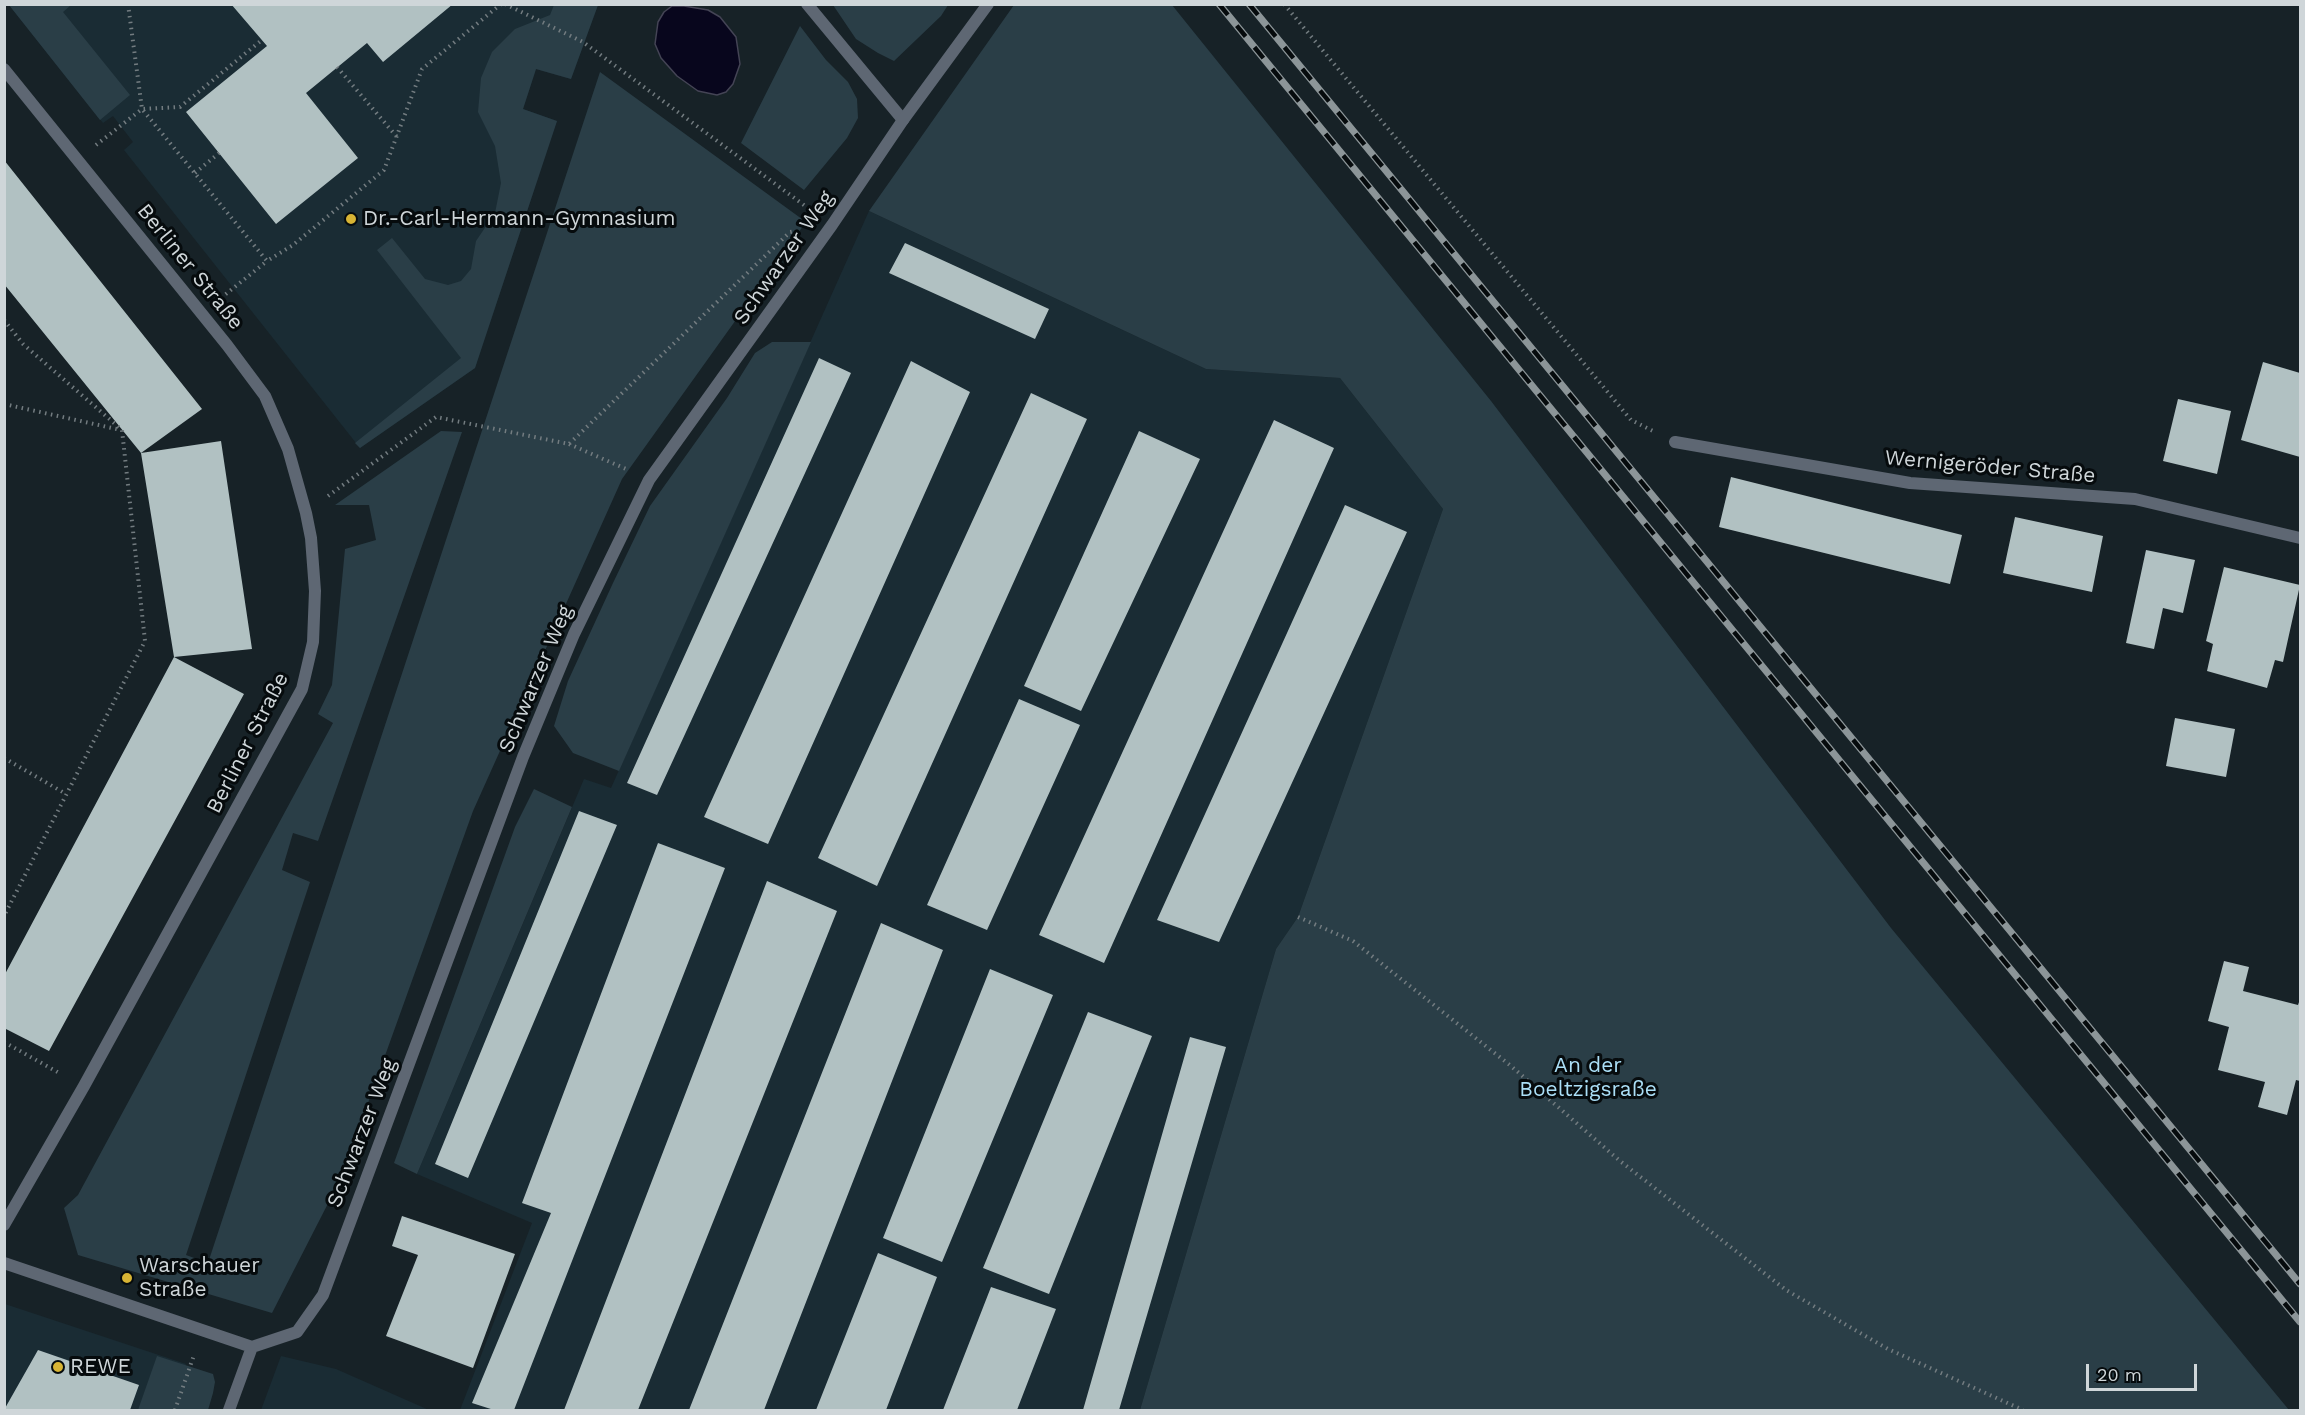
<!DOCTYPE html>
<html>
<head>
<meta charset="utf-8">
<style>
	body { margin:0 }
	#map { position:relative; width:2305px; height:1415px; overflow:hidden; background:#172227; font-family:"Work Sans",sans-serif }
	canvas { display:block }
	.frame { position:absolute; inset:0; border:6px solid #cfd6d9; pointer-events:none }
	.scale { position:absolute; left:2086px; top:1364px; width:111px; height:27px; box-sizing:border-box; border:3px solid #cfd6d9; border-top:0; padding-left:8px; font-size:18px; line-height:21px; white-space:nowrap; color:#cfd6d9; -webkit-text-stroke:4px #060b0d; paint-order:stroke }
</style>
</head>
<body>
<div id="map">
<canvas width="2305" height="1415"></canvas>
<div class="frame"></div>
<div class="scale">20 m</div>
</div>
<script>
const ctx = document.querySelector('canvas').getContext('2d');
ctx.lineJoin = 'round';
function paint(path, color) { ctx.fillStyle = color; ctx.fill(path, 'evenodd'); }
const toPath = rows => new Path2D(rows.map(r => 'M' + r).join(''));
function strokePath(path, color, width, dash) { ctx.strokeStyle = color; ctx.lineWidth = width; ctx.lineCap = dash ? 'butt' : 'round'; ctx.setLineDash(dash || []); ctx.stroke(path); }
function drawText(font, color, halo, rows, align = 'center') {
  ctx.font = font + ' "Work Sans",sans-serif'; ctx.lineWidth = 6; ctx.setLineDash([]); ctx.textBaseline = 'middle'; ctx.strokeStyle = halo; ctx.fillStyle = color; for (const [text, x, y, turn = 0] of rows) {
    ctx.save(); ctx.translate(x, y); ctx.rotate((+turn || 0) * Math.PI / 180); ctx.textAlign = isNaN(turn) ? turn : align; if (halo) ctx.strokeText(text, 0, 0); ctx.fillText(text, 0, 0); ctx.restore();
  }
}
paint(toPath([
	[9,5,598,5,571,79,536,69,523,109,557,121,475,368,360,448,124,150,133,142,113,116,103,123],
	[869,211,1206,369,1340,378,1443,509,1298,917,1276,949,1140,1410,460,1410,532,1223,417,1174,584,779,611,788],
	[5,1304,186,1364,169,1410,5,1410],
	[281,1356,336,1369,429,1410,261,1410]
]), '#1a2c34');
paint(toPath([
	[9,5,71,5,63,12,130,95,100,120],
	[554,5,598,5,571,79,536,69,523,109,557,121,475,368,360,448,355,443,461,358,377,250,392,238,425,279,448,285,461,281,471,269,476,241,495,213,501,183,495,146,478,112,481,78,492,52,515,29,550,15],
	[833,5,948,5,941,16,894,61,878,53,856,39],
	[1014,5,1172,5,1491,401,1891,928,2289,1410,1140,1410,1276,949,1298,917,1443,509,1340,378,1206,369,869,211],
	[800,26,826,60,848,82,857,99,858,118,847,138,804,190,741,143],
	[600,72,806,222,622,479,473,811,341,1178,272,1313,78,1255,64,1208,78,1195,333,723,318,714,332,685,345,549,376,540,369,505,335,505,441,431,462,432,318,841,293,833,282,870,310,882,186,1255,208,1263],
	[772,342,811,342,619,771,573,753,554,726,568,681,613,583,650,506,727,398,755,353],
	[534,789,572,807,417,1174,394,1163,515,827],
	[157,1356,213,1374,215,1382,213,1393,208,1410,138,1410]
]), '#2a3e47');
const water = toPath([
	[672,6,684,6,708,10,720,17,736,37,740,64,733,84,726,92,717,95,698,91,677,76,661,58,655,44,658,22,664,12,672,6]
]);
paint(water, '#08061d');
strokePath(water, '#445', 1.5);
paint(toPath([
	[231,4,453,4,383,62,367,43,306,93,358,158,276,224,186,112,267,46],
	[4,160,202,409,141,453,221,441,252,649,174,657,141,453,4,284],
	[905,243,1049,309,1035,339,889,273],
	[819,358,851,373,657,795,627,783],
	[911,361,970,392,768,844,704,817],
	[2263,362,2300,373,2300,457,2241,440],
	[1031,393,1087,419,877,886,818,858],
	[2178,399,2231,411,2217,474,2163,461],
	[1274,420,1334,448,1104,963,1039,935],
	[1139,431,1200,459,1081,711,1024,686],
	[1731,477,1962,535,1950,584,1719,527],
	[1345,505,1407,532,1219,942,1157,920],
	[2015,517,2103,536,2092,592,2003,573],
	[2146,550,2195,560,2183,613,2163,608,2154,649,2126,643],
	[2224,567,2300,585,2283,662,2275,660,2267,688,2207,671,2213,644,2206,641],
	[174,657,244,694,49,1051,4,1028,4,976],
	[1019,699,1080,725,987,930,927,905],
	[2175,718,2235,729,2226,777,2166,766],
	[579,811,617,825,468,1178,435,1164],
	[658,843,725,868,514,1410,494,1410,472,1403,551,1213,522,1203],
	[767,881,837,911,638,1410,564,1410],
	[881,923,943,950,764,1410,689,1410],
	[2224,961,2249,967,2243,991,2298,1005,2300,999,2300,1081,2296,1080,2287,1115,2258,1107,2265,1082,2218,1070,2229,1027,2208,1021],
	[990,969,1053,995,942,1262,883,1238],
	[1088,1012,1152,1036,1049,1294,983,1268],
	[1190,1037,1226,1047,1119,1410,1083,1410],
	[402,1216,515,1254,473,1368,386,1336,418,1255,392,1246],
	[878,1253,937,1277,886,1410,816,1410],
	[991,1287,1056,1309,1017,1410,943,1410],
	[38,1350,139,1385,130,1410,4,1410]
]), '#b1c1c2');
strokePath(toPath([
	[128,4,142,109,267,261,293,245,384,170,422,69,501,4],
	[505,4,583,42,812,211],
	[1284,4,1631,420,1653,431],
	[337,67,397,137],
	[96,145,142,109,180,107,263,39],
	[195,173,219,153],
	[221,298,267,261],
	[4,320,23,344,122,430,145,641,4,916],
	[4,404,121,430],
	[569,444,626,469],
	[328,496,436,417,569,444,790,232,795,231],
	[4,758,66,794],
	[1298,917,1353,941,1511,1066,1620,1161,1786,1290,1888,1349,2023,1410],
	[4,1042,61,1074],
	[175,1410,194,1355]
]), '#737c80', 4, [1.5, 4.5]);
strokePath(toPath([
	[807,4,903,120]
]), '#5e6773', 12);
strokePath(toPath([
	[4,69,227,345,265,396,288,449,306,513,311,538,315,591,313,642,302,689,84,1086,4,1225],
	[1675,442,1910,483,2135,499,2300,538],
	[4,1263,252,1347],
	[252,1347,297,1332,323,1295,523,757,574,634,649,480,832,225,903,120,988,4],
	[229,1410,252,1347]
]), '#5e6773', 12);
const rail = toPath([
	[1219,4,2300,1322],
	[1249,4,2300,1284]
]);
strokePath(rail, '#8c9598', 7);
strokePath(rail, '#060b0d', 4.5, [14]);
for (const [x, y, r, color] of [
	[351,219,6,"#d8b434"],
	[127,1278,6,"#d8b434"],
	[58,1367,6,"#d8b434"]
]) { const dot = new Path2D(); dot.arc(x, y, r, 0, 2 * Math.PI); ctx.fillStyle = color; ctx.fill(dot); strokePath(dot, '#060b0d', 2); }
drawText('21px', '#cfd6d9', '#060b0d', [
	["Dr.-Carl-Hermann-Gymnasium",363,219],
	["Warschauer",139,1266],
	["Straße",139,1290],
	["REWE",70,1367]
], 'left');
drawText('21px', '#cfd6d9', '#060b0d', [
	["Schwarzer Weg",784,258,-55],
	["Berliner Straße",190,267,51],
	["Wernigeröder Straße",1990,467,5],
	["Schwarzer Weg",536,679,-67],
	["Berliner Straße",248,743,-63],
	["Schwarzer Weg",362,1133,-69]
]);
drawText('21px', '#abdff7', '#060b0d', [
	["An der",1588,1066],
	["Boeltzigsraße",1588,1090]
]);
</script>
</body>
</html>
